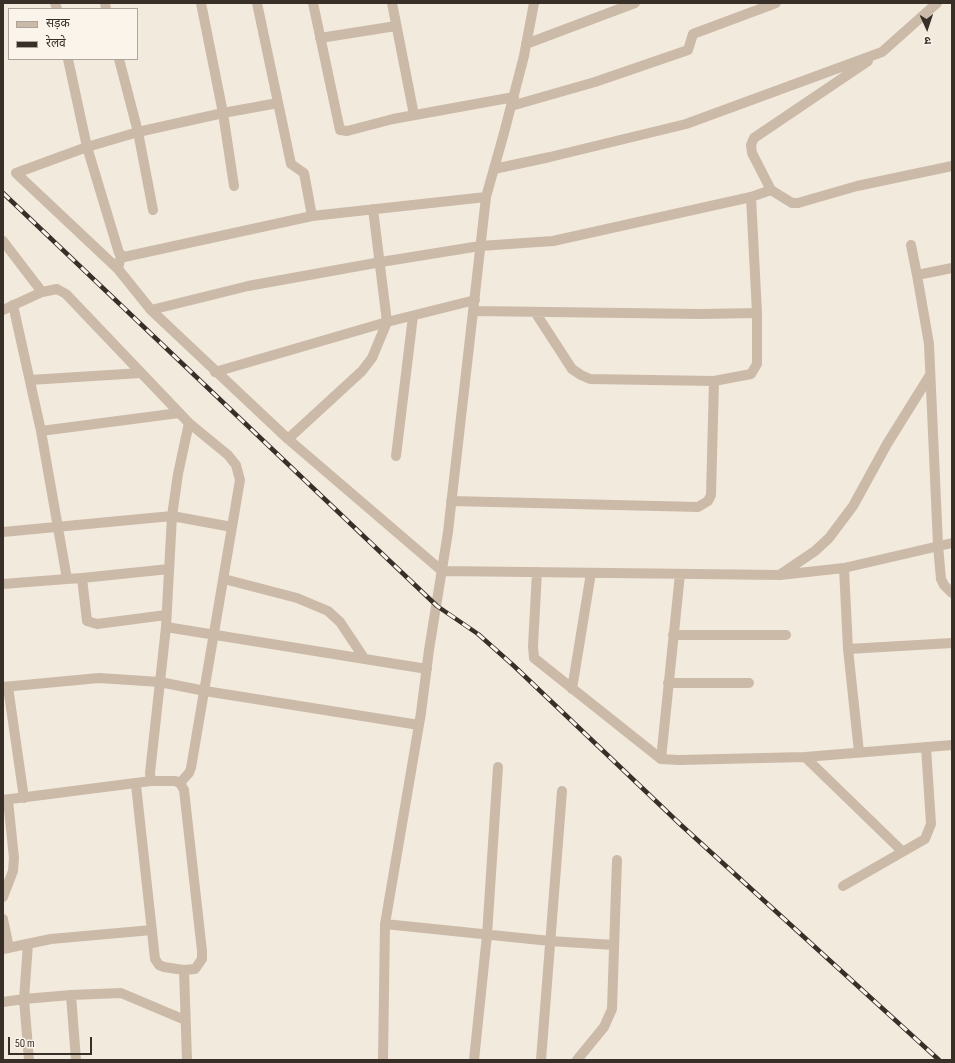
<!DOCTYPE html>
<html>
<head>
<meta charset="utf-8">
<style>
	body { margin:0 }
	#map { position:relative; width:955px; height:1063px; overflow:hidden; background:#f3eade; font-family:"Sofia Sans Condensed","Noto Sans Devanagari",sans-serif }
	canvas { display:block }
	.frame { position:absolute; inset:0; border:4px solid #392f29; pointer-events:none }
	.legend { position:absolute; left:8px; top:8px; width:130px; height:52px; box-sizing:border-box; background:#faf4eb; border:1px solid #ada59d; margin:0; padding:5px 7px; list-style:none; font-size:12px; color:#392f29 }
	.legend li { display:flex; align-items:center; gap:8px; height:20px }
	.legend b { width:20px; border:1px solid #ada59d }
	.north { position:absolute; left:907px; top:8px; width:40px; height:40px; -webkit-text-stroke:3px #faf4eb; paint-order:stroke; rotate:177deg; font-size:11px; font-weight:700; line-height:16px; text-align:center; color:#392f29 }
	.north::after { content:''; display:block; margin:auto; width:14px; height:18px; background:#392f29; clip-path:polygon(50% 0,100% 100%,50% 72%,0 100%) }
	.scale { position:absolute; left:8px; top:1037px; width:84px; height:18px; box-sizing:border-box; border:2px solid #392f29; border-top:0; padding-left:5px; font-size:12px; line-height:14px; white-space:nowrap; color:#392f29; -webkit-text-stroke:3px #faf4eb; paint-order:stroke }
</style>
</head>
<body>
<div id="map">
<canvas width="955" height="1063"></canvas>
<div class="frame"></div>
<ul class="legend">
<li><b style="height:5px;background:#ccbaa9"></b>सड़क</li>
<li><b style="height:5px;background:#392f29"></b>रेलवे</li>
</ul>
<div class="north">उ</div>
<div class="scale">50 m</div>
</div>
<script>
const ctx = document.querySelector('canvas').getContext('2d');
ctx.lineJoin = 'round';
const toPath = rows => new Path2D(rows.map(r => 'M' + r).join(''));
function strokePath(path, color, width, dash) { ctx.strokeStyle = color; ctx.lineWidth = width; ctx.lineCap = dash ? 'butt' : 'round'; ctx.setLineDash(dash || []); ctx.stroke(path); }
strokePath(toPath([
	[55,3,57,9],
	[105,3,106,9],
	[201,3,223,113,234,186],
	[257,3,291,164,304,173,312,216],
	[313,3,340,130,347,131,393,119,514,97],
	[392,3,414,115],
	[320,38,396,26],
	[526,44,635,3],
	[68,59,87,147,119,253,124,257,312,216,486,197],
	[119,59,138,132,153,210],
	[511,106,595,82,688,50,693,34,776,3],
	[494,169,550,157,686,124,882,52,937,3],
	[771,190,752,153,751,145,754,138,868,61],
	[3,241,42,292],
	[911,245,917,275,952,268],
	[121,255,118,269,151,310,288,439,442,571,780,575,844,568,952,543],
	[118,269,16,173,87,147,138,132,223,113,278,103],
	[917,275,929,344,938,545,941,579,944,585,952,593],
	[13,305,41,431,67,579,82,578,87,621,97,624,166,615],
	[3,310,42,292,57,289,66,294,189,423,178,474,172,516,166,627],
	[151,310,248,286,381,262,480,246,553,241,751,197,771,190,792,203,798,203,857,186,952,166],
	[473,311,701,314,757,313],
	[535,312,572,369,581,375,590,379,714,381],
	[215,372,387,322,475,300],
	[30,380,141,373],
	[41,431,179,413],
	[288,439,362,371,372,358,387,322,373,209],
	[396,456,413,316],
	[451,501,698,507,708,501,711,495,714,381,751,374,757,364,757,313,751,197],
	[3,532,172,516,232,527],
	[844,568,848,649,859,752],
	[537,572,533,646,534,658,661,759,679,760,805,757,952,745],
	[781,574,815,551,829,538,853,506,887,444,930,375],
	[82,578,169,569],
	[224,579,297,598,328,611,340,622,364,658],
	[3,584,67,579],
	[673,635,786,635],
	[848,649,952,643],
	[668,683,749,683],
	[3,687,99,678,160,682,205,691,419,725],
	[8,687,24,798],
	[572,689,591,573],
	[805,757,902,851],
	[661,759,680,574],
	[151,781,175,781,180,783,184,790,202,951,202,959,195,969,184,970],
	[180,783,189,773,191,768,240,480,236,465,228,455,189,423],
	[136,785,155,959,159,965,164,967,184,970,187,1060],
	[3,800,151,781,150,773,166,627,427,669],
	[843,886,925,839,931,824,926,747],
	[3,897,13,871,14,858,8,800],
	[3,919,9,948],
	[385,924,550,941,614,945],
	[28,944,24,999,71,995,76,1060],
	[3,949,51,939,152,930],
	[71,995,121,993,185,1020],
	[3,1002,24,999,29,1060],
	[383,1060,385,924,421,713,429,650,448,532,486,197,504,133,524,56,534,3],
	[474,1060,487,935,498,767],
	[541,1060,562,791],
	[577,1060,604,1027,612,1009,617,860]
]), '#ccbaa9', 10);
const rail = toPath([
	[3,193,437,606,478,634,514,666,681,825,939,1060]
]);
strokePath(rail, '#392f29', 4.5);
strokePath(rail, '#faf4eb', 3, [9]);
</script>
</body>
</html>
